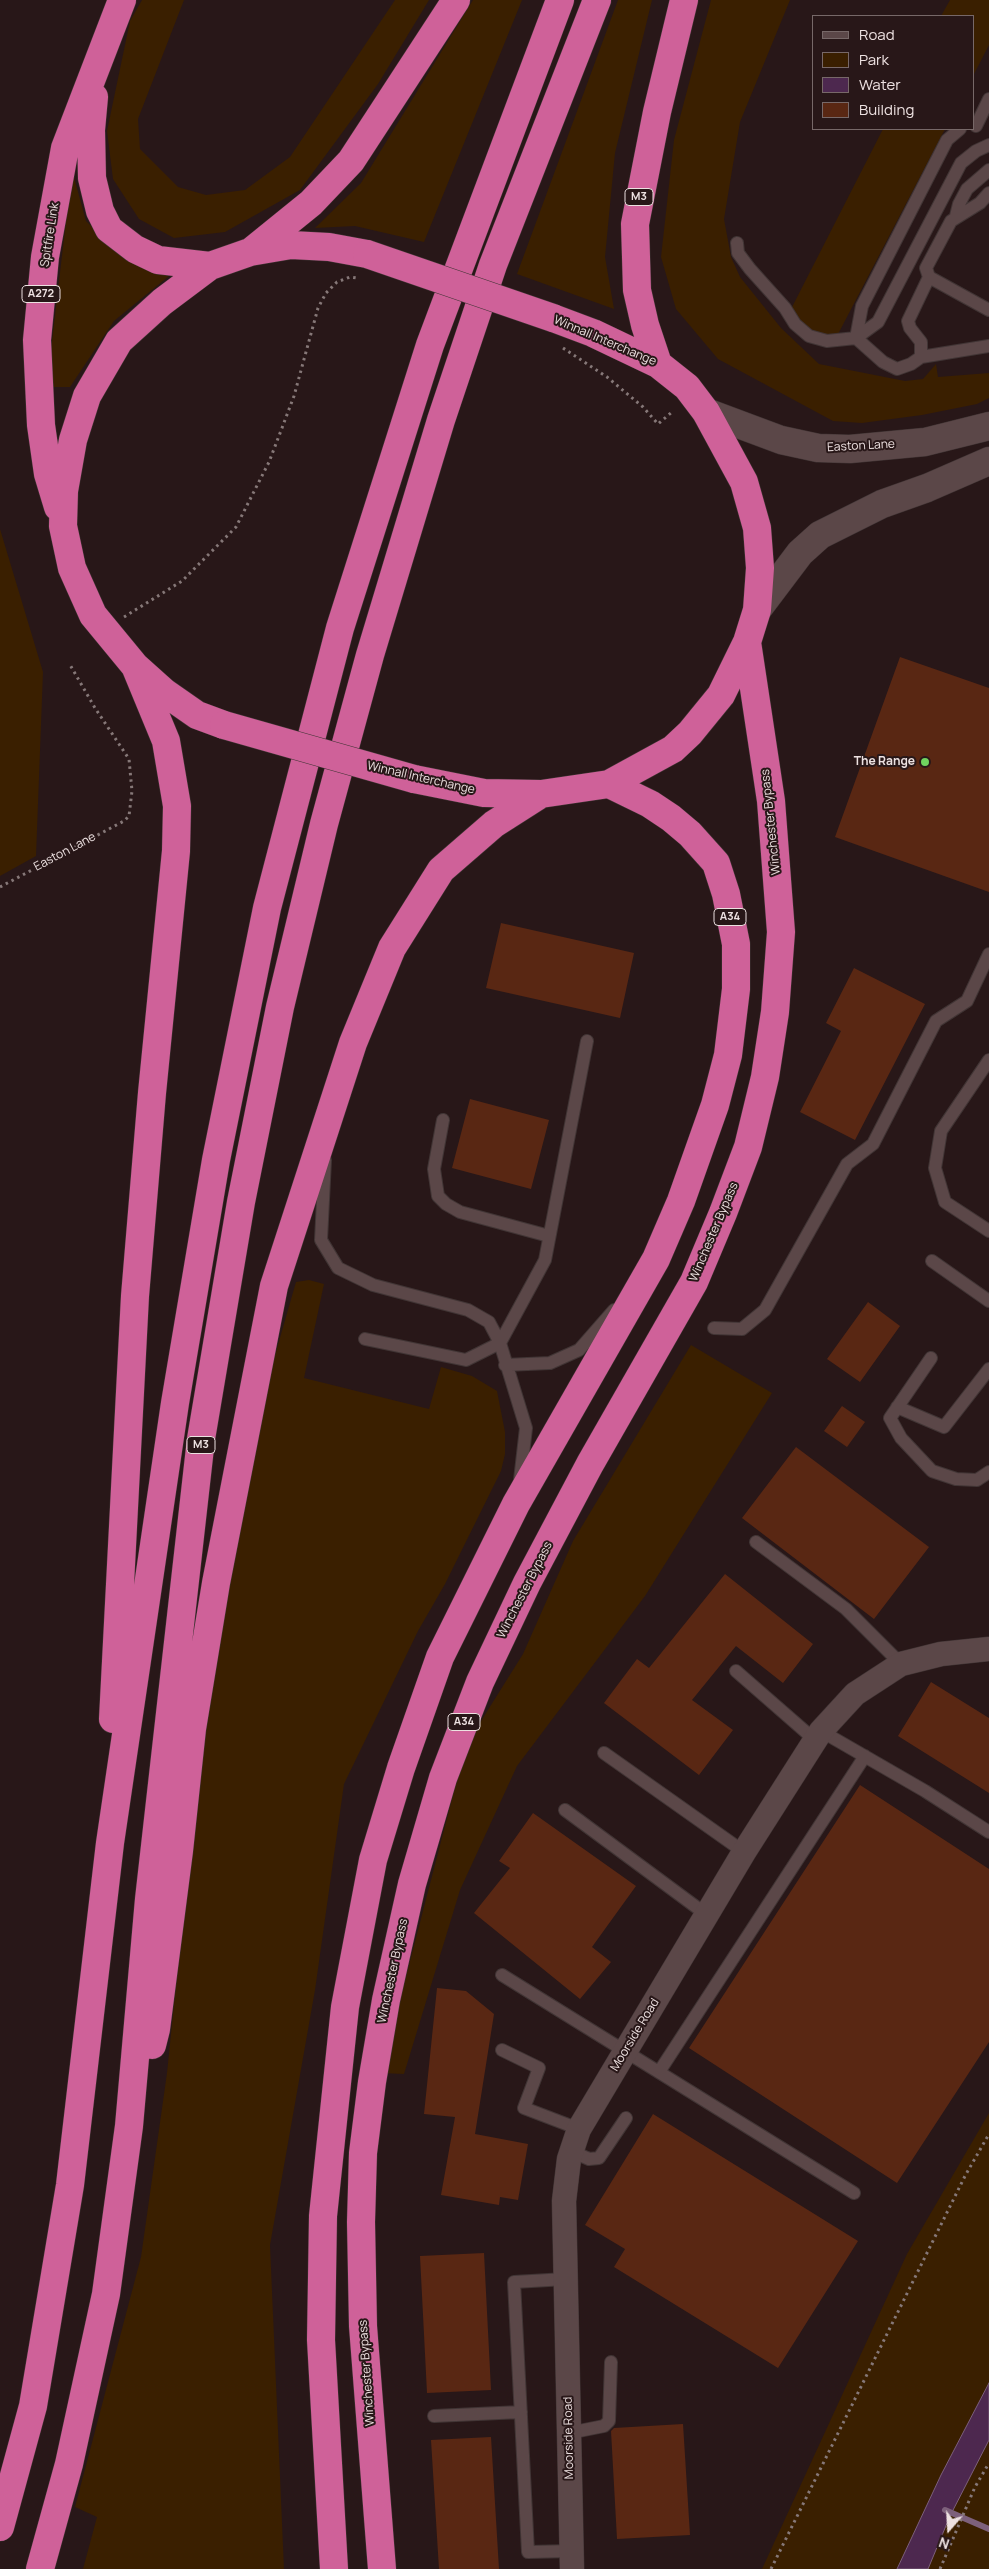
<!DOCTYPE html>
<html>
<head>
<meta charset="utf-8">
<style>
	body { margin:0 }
	#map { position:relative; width:989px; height:2569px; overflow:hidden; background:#281718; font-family:Manrope,sans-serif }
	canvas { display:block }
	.legend { position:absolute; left:812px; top:15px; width:162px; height:115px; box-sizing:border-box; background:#281718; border:1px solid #776868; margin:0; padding:6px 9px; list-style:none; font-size:15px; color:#ede1e1 }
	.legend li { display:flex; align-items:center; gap:10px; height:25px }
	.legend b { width:25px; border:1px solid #776868 }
	.north { position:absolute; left:924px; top:2504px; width:50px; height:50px; -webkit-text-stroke:4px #281718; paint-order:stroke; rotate:199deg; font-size:14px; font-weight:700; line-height:20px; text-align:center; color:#ede1e1 }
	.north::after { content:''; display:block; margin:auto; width:18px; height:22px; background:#ede1e1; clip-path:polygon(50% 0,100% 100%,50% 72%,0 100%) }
</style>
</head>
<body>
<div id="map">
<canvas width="989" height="2569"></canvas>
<ul class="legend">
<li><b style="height:6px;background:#5b4748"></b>Road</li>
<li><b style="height:14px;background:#3a1f00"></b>Park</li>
<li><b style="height:14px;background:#4d284f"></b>Water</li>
<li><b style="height:14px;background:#592713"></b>Building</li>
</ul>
<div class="north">N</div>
</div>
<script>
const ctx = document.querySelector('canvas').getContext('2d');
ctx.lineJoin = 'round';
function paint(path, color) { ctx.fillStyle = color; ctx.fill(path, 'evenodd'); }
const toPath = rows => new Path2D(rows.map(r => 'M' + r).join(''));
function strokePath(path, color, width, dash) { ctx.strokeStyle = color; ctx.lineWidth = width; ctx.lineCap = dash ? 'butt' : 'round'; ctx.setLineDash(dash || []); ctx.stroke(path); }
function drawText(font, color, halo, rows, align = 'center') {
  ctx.font = font + ' Manrope,sans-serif'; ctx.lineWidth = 4; ctx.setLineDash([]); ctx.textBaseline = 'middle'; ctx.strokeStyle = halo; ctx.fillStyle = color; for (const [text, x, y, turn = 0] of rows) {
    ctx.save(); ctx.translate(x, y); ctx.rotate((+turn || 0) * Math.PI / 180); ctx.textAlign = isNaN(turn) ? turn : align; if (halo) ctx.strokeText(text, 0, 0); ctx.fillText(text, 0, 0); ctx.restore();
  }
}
paint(toPath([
	[142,0,184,0,138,119,140,149,178,187,206,195,245,190,290,157,395,0,429,0,378,84,300,190,225,232,174,238,139,219,113,179,107,131,130,21],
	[473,0,522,0,424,242,355,226,315,228,361,183],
	[618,0,652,0,615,153,605,257,614,309,517,274],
	[711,0,790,0,740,122,724,219,731,257,740,277,781,328,819,364,905,381,923,379,936,364,938,377,989,373,989,398,977,404,922,415,862,423,833,421,718,359,676,309,661,257,674,140],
	[950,0,989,0,989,45,973,76,973,16,941,16],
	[883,129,945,129,836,338,819,337,802,326,790,311],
	[72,170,86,221,119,253,169,276,114,321,70,387,53,387,50,358],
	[0,529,43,672,36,856,0,876],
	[309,1280,324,1284,304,1378,429,1409,441,1367,472,1376,497,1391,505,1432,505,1454,501,1471,445,1584,418,1631,344,1784,315,1990,270,2245,284,2569,83,2569,97,2517,75,2507,141,2257,167,2073,206,1690,269,1376,296,1282],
	[691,1345,772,1393,645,1596,517,1766,460,1890,404,2074,381,2073,466,1745,523,1654,573,1541],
	[989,2113,989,2383,941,2475,897,2569,762,2569,907,2254],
	[989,2410,989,2569,910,2569]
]), '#3a1f00');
const water = toPath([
	[989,2383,989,2440,950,2516,928,2569,897,2569,941,2475,989,2383]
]);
paint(water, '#4d284f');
strokePath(water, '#7d607b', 1);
strokePath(toPath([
	[945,2510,989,2529]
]), '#7d607b', 6);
paint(toPath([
	[900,657,989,688,989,892,835,837],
	[501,923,634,953,620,1018,486,988],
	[854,968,925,1004,855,1140,800,1112,841,1031,826,1023],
	[470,1099,549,1120,531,1189,452,1168],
	[868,1302,900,1326,860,1382,827,1359],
	[842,1406,865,1422,847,1447,824,1431],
	[796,1447,929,1547,874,1619,742,1518],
	[725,1574,813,1644,783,1683,736,1646,692,1700,733,1730,699,1775,604,1703,637,1659,649,1668],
	[931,1682,989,1718,989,1793,898,1736],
	[860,1785,989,1869,989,2042,897,2183,689,2048],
	[533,1813,636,1886,592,1947,611,1962,580,1999,474,1913,510,1868,499,1861],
	[437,1988,466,1991,494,2014,475,2134,528,2144,518,2200,500,2197,499,2205,441,2195,455,2117,424,2114],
	[653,2114,858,2241,778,2368,614,2267,625,2249,585,2225],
	[484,2253,491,2390,427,2393,420,2256],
	[683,2424,690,2535,617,2539,611,2431,614,2428],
	[491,2437,499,2569,439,2569,431,2440]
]), '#592713');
const lane = toPath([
	[976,126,989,99],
	[956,216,959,204,967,189,989,170],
	[737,243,738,253,750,269,785,308,795,324,809,336,827,341,856,338,878,322,961,163,976,151,989,145],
	[929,277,926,268,951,221,980,203,989,193],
	[856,338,862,306,947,140,960,129],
	[856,338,883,362,897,369,911,364,921,357,989,346],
	[921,357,921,342,910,328,908,321,929,277,989,310],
	[989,1060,941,1131,935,1168,945,1202,989,1231],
	[443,1120,434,1169,438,1196,446,1204,460,1212,549,1236],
	[325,1160,321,1240,338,1268,373,1285,468,1310,489,1322,500,1343,526,1428,520,1480],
	[932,1261,989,1301],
	[714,1328,742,1329,765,1310,847,1164,873,1144,936,1021,967,1001,989,954],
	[365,1339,466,1360,500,1343,545,1260,587,1041],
	[931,1358,890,1418,901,1438,932,1471,956,1479,977,1480,989,1472],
	[505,1365,550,1363,579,1350,614,1310],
	[897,1407,944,1427,989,1369],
	[756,1542,846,1609,901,1664],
	[736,1671,815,1740],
	[821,1731,925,1791,989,1832],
	[604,1753,744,1852],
	[565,1810,707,1915],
	[502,1975,854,2193],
	[502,2050,539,2068,524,2108,579,2129],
	[659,2072,865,1756],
	[571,2151,589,2159,599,2158,626,2118],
	[566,2279,514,2282,528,2552,572,2551],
	[434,2416,521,2412],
	[569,2433,604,2426,609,2421,611,2362]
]);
const street = toPath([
	[572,2569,564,2201,569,2159,579,2129,744,1852,821,1731,855,1694,901,1664,941,1654,989,1649]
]);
const secondary = toPath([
	[706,412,781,440,818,448,850,449,925,442,989,426],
	[757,610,800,553,820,535,882,504,927,488,989,461]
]);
const highway = toPath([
	[94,97,91,130,92,178,100,211,109,229,135,249,158,260,210,266],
	[253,250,311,203,351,161,456,0],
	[658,364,645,325,637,290,635,224,657,112,684,0],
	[58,507,48,474,41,425,37,340,45,257,65,148,122,0],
	[224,725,197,715,164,692,135,666,93,615,72,568,63,526,64,491,73,440,87,396,119,341,162,302,210,266,250,252,291,245,329,247,367,254],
	[414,779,484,793,541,794,609,784,673,749,690,733,721,695,747,642,757,610,760,568,757,528,744,482,706,412,687,387,658,364,593,333,553,318],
	[113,1719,135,1296,152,1093,176,851,177,806,166,741,135,666],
	[152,2045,156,2029,179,1851,192,1729,216,1583,274,1286,353,1043,392,948,441,870,494,824,541,794],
	[0,2527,33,2406,70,2185,110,1843,175,1403,216,1160,267,908,340,628,430,345,560,0],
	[40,2569,69,2464,106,2294,129,2126,149,1899,201,1439,241,1202,280,1007,324,824,370,655,441,420,493,265,597,0],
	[334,2569,321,2340,323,2216,345,2007,373,1860,401,1768,440,1657,516,1504,656,1259,681,1201,715,1105,728,1055,736,989,736,944,726,894,716,863,690,834,671,818,650,804,609,784],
	[382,2569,363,2326,361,2222,363,2153,372,2082,386,2000,412,1884,443,1778,480,1682,527,1583,590,1464,694,1282,723,1213,748,1147,765,1077,775,1012,781,932,771,801,747,642]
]);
strokePath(lane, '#413535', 14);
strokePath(street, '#413535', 25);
strokePath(secondary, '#413535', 29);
strokePath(highway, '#413535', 29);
strokePath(toPath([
	[563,348,607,377,643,407,658,424,672,412],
	[124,617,182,581,236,527,269,462,282,428,294,396,318,308,326,293,337,282,350,277,357,278],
	[0,887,124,821,129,816,132,791,129,759,95,708,69,663],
	[771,2569,965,2176,989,2134],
	[940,2569,975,2487,989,2463]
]), '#867878', 3, [2.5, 4]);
strokePath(lane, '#5b4748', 12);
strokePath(street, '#5b4748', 24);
strokePath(secondary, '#5b4748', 28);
strokePath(highway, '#cf6199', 28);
const highwayBridge = toPath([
	[367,254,553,318],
	[224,725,414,779]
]);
strokePath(highwayBridge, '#413535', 29, []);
strokePath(highwayBridge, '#cf6199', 28);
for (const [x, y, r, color] of [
	[925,762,5,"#70d35f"]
]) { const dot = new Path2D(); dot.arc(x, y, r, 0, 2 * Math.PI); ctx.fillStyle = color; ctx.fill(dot); strokePath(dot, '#281718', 2); }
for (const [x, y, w] of [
	[639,197,28],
	[41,294,38],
	[730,917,32],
	[201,1445,28],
	[464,1722,32]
]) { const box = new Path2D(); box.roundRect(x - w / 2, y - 8.5, w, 17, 4); ctx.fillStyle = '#281718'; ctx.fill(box); strokePath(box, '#ede1e1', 1); }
drawText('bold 11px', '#ede1e1', null, [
	["M3",639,197],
	["A272",41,294],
	["A34",730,917],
	["M3",201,1445],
	["A34",464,1722]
]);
drawText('12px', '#ede1e1', '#281718', [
	["Spitfire Link",50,235,-81],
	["Winnall Interchange",605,341,23],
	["Easton Lane",861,446,-3],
	["Winnall Interchange",421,778,13],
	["Winchester Bypass",771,822,-96],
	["Easton Lane",65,852,-28],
	["Winchester Bypass",714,1232,-67],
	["Winchester Bypass",525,1590,-63],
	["Winchester Bypass",393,1971,-78],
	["Moorside Road",635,2035,-59],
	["Winchester Bypass",367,2373,-94],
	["Moorside Road",569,2438,-91]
]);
drawText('bold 12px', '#ede1e1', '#281718', [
	["The Range",915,762]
], 'right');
</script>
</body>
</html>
